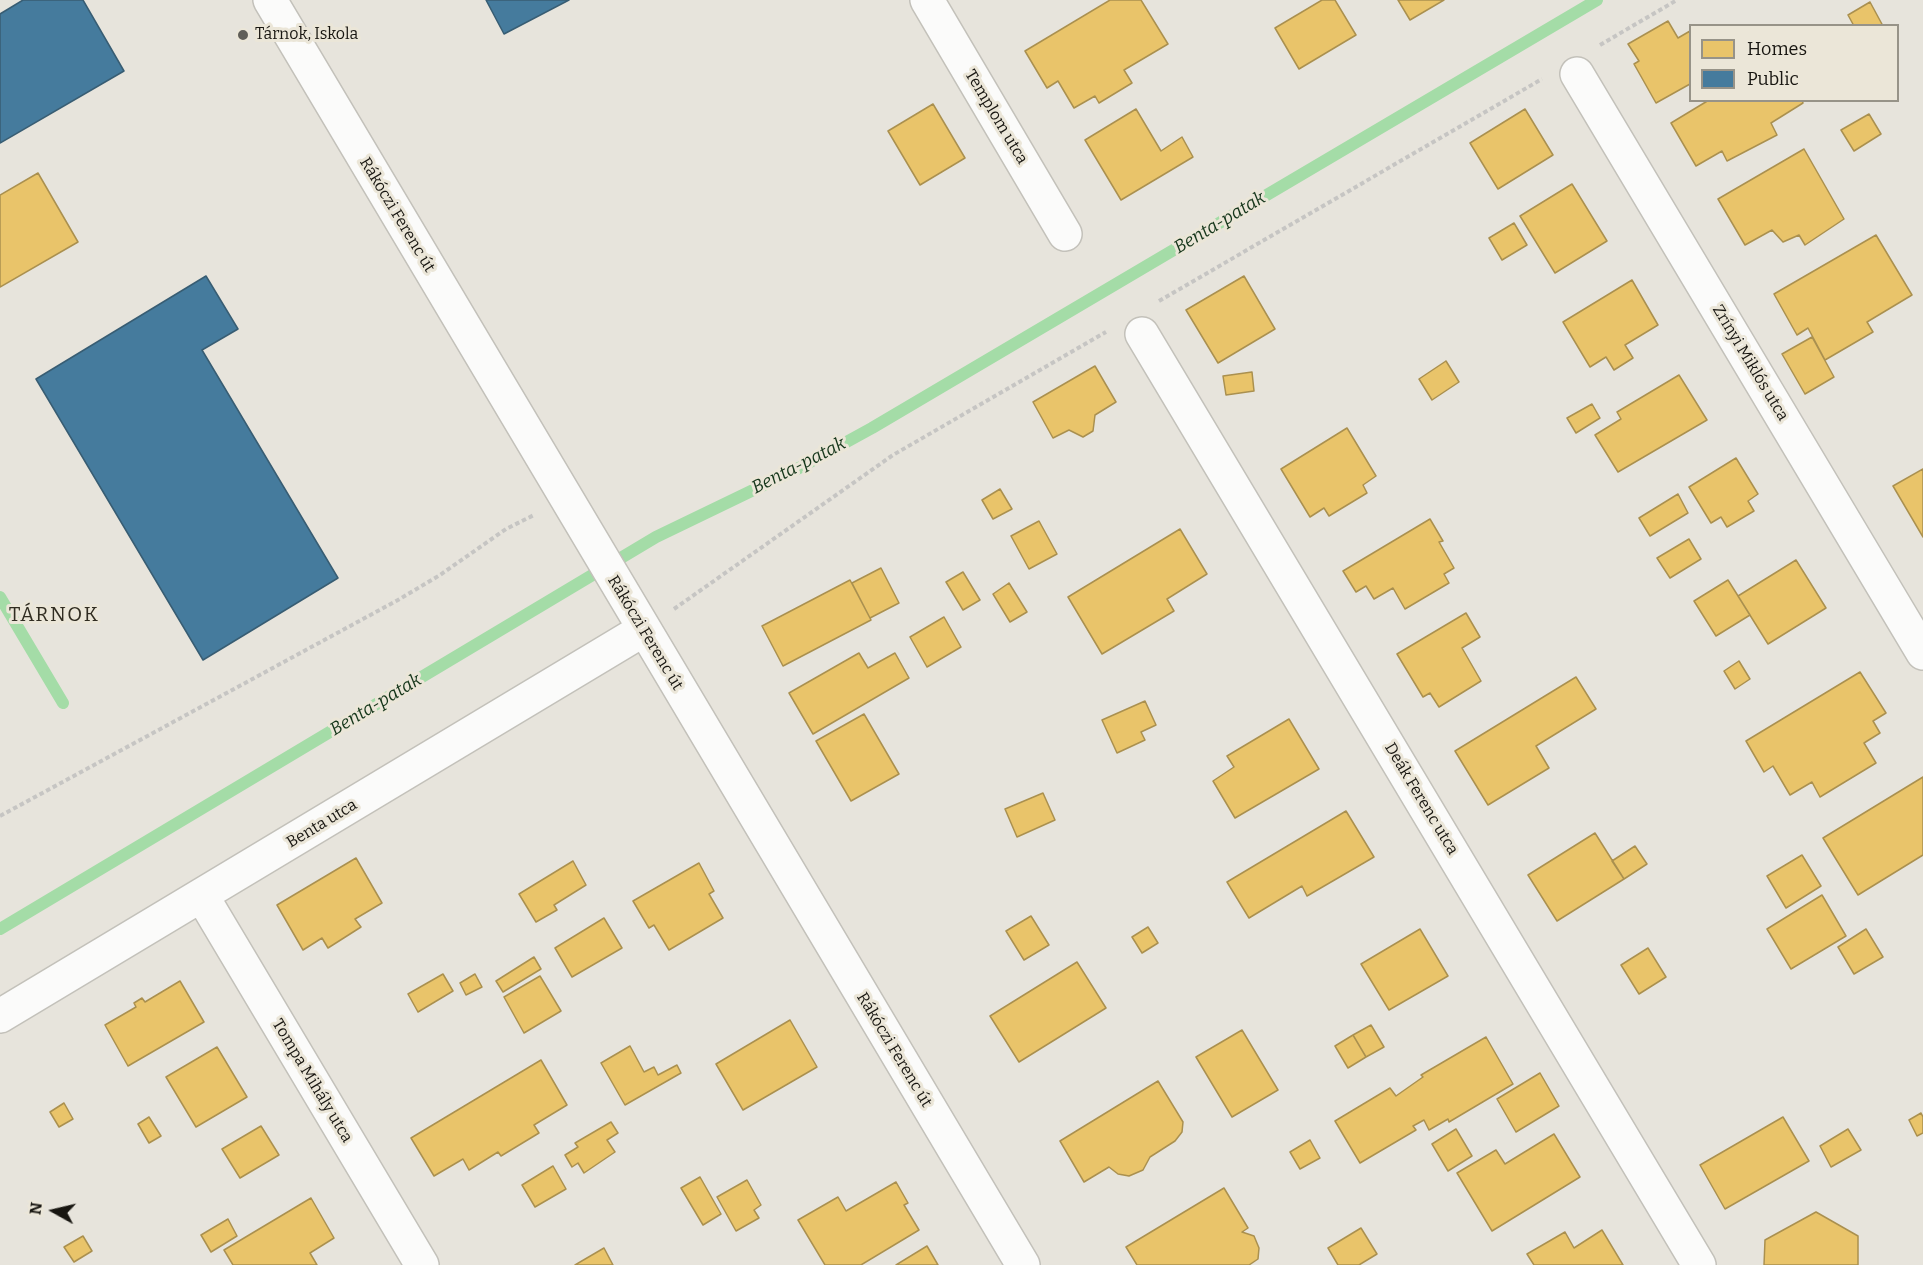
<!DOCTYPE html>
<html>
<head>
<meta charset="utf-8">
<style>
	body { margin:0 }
	#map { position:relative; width:1923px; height:1265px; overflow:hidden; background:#e7e4dc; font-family:Bitter,serif }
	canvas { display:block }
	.legend { position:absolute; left:1689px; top:24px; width:210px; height:78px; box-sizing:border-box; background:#ebe6d8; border:2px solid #979388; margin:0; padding:8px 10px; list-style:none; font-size:18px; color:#181611 }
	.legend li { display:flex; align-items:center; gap:12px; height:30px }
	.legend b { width:30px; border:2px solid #979388 }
	.north { position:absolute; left:24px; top:1181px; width:60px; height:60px; -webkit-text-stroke:4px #ebe6d8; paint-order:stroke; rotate:278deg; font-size:16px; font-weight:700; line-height:24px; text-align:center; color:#181611 }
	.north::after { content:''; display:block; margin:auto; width:21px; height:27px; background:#181611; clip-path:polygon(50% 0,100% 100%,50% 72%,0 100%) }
</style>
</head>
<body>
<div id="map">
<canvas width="1923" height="1265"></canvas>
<ul class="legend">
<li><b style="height:16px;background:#e9c46a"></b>Homes</li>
<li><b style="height:16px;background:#457b9d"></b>Public</li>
</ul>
<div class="north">N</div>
</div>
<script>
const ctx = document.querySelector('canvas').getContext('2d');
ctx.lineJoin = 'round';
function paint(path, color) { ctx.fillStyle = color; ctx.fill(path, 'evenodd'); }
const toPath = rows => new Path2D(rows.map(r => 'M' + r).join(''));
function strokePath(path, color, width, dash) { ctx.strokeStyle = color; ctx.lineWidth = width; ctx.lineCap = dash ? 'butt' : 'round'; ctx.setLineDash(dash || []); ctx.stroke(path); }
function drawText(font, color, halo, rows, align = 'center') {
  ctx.font = font + ' Bitter,serif'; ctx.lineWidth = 6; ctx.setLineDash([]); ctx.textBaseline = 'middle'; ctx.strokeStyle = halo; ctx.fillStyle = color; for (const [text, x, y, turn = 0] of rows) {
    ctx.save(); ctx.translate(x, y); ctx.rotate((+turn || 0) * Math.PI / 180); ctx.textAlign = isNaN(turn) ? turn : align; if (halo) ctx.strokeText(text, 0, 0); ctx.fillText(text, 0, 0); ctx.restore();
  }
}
const homes = toPath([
	[1110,0,1141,0,1168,44,1124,70,1132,83,1099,103,1095,96,1074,108,1058,81,1047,88,1025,51,1110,0],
	[1322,0,1335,0,1356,35,1299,69,1275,28,1322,0],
	[1398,0,1444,0,1410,20,1398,0],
	[1870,2,1883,26,1854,26,1848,15,1870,2],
	[1668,21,1678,38,1690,31,1690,84,1656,103,1634,64,1639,61,1628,44,1668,21],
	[1709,100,1802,100,1803,103,1771,123,1777,135,1727,161,1722,151,1696,166,1671,123,1709,100],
	[933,104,965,158,920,185,888,131,933,104],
	[1136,109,1161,151,1182,137,1193,157,1121,200,1085,140,1136,109],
	[1525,109,1553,155,1498,189,1470,143,1525,109],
	[1869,114,1881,134,1854,151,1841,130,1869,114],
	[1804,149,1844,219,1805,245,1799,235,1783,242,1772,230,1745,245,1718,199,1804,149],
	[38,173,78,242,0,287,0,195,38,173],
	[1572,184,1607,241,1555,273,1520,216,1572,184],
	[1514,223,1527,245,1502,260,1489,238,1514,223],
	[1876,235,1912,295,1867,322,1873,332,1825,360,1808,328,1797,335,1774,294,1876,235],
	[1244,276,1275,329,1218,363,1186,310,1244,276],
	[1632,280,1658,325,1625,345,1633,358,1614,370,1606,357,1590,367,1563,322,1632,280],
	[1812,337,1834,377,1805,394,1782,354,1812,337],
	[1446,361,1459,382,1432,400,1419,379,1446,361],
	[1095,366,1116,402,1095,415,1093,431,1083,437,1069,430,1053,438,1033,402,1095,366],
	[1252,372,1254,391,1226,395,1223,376,1252,372],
	[1679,375,1707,420,1618,472,1595,435,1621,419,1617,412,1679,375],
	[1592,404,1600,418,1576,433,1567,418,1592,404],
	[1347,428,1376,476,1363,485,1367,493,1329,516,1324,508,1310,517,1281,469,1347,428],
	[1736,458,1758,494,1748,501,1754,511,1727,527,1721,517,1711,523,1689,487,1736,458],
	[1923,469,1923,537,1893,486,1923,469],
	[1000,489,1012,509,993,519,982,500,1000,489],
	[1678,494,1688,513,1650,536,1639,518,1678,494],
	[1430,519,1443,541,1439,542,1454,568,1444,574,1449,583,1405,609,1393,588,1374,599,1366,586,1356,592,1343,571,1430,519],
	[1039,521,1057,554,1029,569,1011,536,1039,521],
	[1180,529,1207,574,1167,599,1174,611,1102,654,1068,597,1180,529],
	[1689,539,1701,559,1670,578,1657,558,1689,539],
	[1796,560,1826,608,1768,644,1738,596,1796,560],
	[881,568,899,603,870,618,852,583,881,568],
	[963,572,980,600,963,610,946,582,963,572],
	[850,580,871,620,783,666,762,626,850,580],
	[1728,580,1750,615,1716,636,1694,601,1728,580],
	[1009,583,1027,612,1010,622,993,594,1009,583],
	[1466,613,1480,637,1462,648,1481,681,1439,707,1430,693,1423,697,1397,654,1466,613],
	[944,617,961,647,927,667,910,637,944,617],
	[859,653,868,668,895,653,909,678,813,734,789,693,859,653],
	[1739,661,1750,679,1735,689,1724,671,1739,661],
	[1860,672,1886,713,1873,721,1880,733,1864,743,1876,763,1820,797,1812,782,1790,795,1773,766,1764,772,1746,741,1860,672],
	[1576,677,1596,709,1536,746,1549,768,1488,805,1455,751,1576,677],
	[1145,701,1156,725,1141,732,1145,740,1117,753,1102,720,1145,701],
	[864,714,899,774,851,801,816,741,864,714],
	[1289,719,1319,769,1235,818,1213,781,1234,767,1227,756,1289,719],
	[1923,777,1923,855,1858,895,1823,838,1923,777],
	[1043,793,1055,820,1017,837,1005,809,1043,793],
	[1346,811,1374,857,1307,896,1302,886,1249,918,1227,882,1346,811],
	[1595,833,1624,879,1557,921,1528,875,1595,833],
	[1635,846,1647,864,1624,879,1612,861,1635,846],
	[1802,855,1821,886,1786,908,1767,876,1802,855],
	[356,858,382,903,355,919,361,927,328,948,322,938,303,950,277,905,356,858],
	[573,861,586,885,554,905,557,910,536,922,519,894,573,861],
	[699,863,714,891,709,894,723,918,669,950,654,925,649,928,633,901,699,863],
	[1822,895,1846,936,1791,969,1767,929,1822,895],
	[1031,916,1049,945,1024,960,1006,931,1031,916],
	[604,918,622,948,572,977,555,948,604,918],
	[1148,927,1158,943,1142,953,1132,937,1148,927],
	[1420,929,1448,976,1389,1010,1361,964,1420,929],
	[1866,929,1883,957,1854,974,1838,947,1866,929],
	[1648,948,1666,977,1639,994,1621,965,1648,948],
	[534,957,541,969,503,992,496,981,534,957],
	[1077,962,1106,1008,1019,1062,990,1016,1077,962],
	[443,974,453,991,418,1012,408,994,443,974],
	[475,974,482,987,466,995,460,983,475,974],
	[540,976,561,1011,524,1033,504,997,540,976],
	[180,981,204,1022,128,1066,105,1025,136,1007,134,1003,142,998,145,1002,180,981],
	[790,1020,817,1067,743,1110,716,1064,790,1020],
	[1371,1025,1384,1047,1366,1057,1353,1035,1371,1025],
	[1242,1030,1278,1090,1232,1117,1196,1057,1242,1030],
	[1353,1035,1366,1057,1348,1068,1335,1046,1353,1035],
	[1486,1037,1513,1084,1449,1122,1448,1119,1429,1130,1424,1120,1413,1126,1416,1130,1360,1163,1335,1121,1390,1088,1396,1096,1423,1077,1421,1075,1486,1037],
	[630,1046,644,1072,654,1067,658,1075,677,1065,681,1073,625,1105,601,1063,630,1046],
	[217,1047,247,1097,196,1127,166,1077,217,1047],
	[541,1060,567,1105,534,1125,539,1133,501,1156,498,1152,469,1170,463,1159,434,1176,411,1138,541,1060],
	[1540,1073,1559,1106,1516,1132,1497,1099,1540,1073],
	[1158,1081,1183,1122,1182,1132,1175,1141,1150,1157,1143,1170,1129,1176,1118,1174,1109,1167,1084,1182,1060,1141,1158,1081],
	[64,1103,73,1119,59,1127,50,1112,64,1103],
	[1921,1113,1923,1117,1923,1133,1917,1136,1909,1120,1921,1113],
	[149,1117,161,1136,149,1143,138,1124,149,1117],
	[1783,1117,1809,1161,1725,1209,1700,1165,1783,1117],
	[611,1122,618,1133,607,1140,615,1152,584,1173,578,1163,572,1167,565,1155,578,1147,575,1143,611,1122],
	[261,1126,279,1155,240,1178,222,1149,261,1126],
	[1456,1129,1472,1156,1448,1171,1432,1144,1456,1129],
	[1848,1129,1861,1150,1831,1167,1820,1146,1848,1129],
	[1554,1134,1580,1177,1492,1231,1457,1173,1496,1150,1505,1164,1554,1134],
	[1310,1140,1320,1158,1300,1169,1290,1152,1310,1140],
	[553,1166,566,1189,535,1207,522,1185,553,1166],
	[700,1177,721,1214,703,1225,681,1188,700,1177],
	[747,1180,761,1205,754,1210,759,1218,736,1231,717,1197,747,1180],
	[896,1182,908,1203,904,1205,919,1230,861,1265,825,1265,798,1220,838,1197,846,1211,896,1182],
	[1224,1188,1248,1228,1242,1232,1254,1236,1259,1248,1258,1259,1249,1265,1137,1265,1126,1247,1224,1188],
	[311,1198,334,1238,310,1253,317,1265,233,1265,224,1250,311,1198],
	[1816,1212,1858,1236,1858,1265,1764,1265,1765,1240,1816,1212],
	[228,1219,237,1236,211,1252,201,1235,228,1219],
	[1361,1228,1377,1254,1359,1265,1338,1265,1328,1248,1361,1228],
	[1602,1230,1623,1265,1534,1265,1527,1254,1565,1232,1574,1248,1602,1230],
	[83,1236,92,1251,74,1262,64,1247,83,1236],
	[927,1246,938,1265,896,1265,927,1246],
	[604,1248,613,1265,575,1265,604,1248]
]);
paint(homes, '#e9c46a');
strokePath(homes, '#aa904f', 1.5);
const public = toPath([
	[23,0,83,0,124,71,0,143,0,14,23,0],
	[486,0,569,0,504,34,486,0],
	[206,276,238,329,202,350,338,578,203,660,36,379,206,276]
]);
paint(public, '#457b9d');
strokePath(public, '#385d73', 1.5);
strokePath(toPath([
	[0,597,63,703],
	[0,929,656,537,801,467,872,428,1597,0]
]), '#a4dca7', 12);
const street = toPath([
	[927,0,1065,234],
	[1577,74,1923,653],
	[1142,334,1699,1265],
	[202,896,422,1265],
	[0,1016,643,630]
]);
const secondary = toPath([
	[270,0,1023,1265]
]);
strokePath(street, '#c3c1ba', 36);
strokePath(secondary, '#c3c1ba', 36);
strokePath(toPath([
	[1600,45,1677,0],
	[1159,301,1542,79],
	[674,609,893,455,1106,332],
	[0,816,398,600,440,575,506,529,534,515]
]), '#c6c5c3', 4, [4.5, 3]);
strokePath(street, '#fbfbfa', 33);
strokePath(secondary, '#fbfbfa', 33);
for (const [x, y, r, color] of [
	[243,35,6,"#605e58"]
]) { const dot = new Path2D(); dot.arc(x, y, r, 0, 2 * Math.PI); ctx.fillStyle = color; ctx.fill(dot); strokePath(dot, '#ebe6d8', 2); }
drawText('16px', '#181611', '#ebe6d8', [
	["Tárnok, Iskola",255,35]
], 'left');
drawText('16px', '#181611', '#ebe6d8', [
	["Templom utca",996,117,59],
	["Rákóczi Ferenc út",397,215,59],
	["Zrínyi Miklós utca",1750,363,59],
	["Rákóczi Ferenc út",645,633,59],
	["Deák Ferenc utca",1421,799,59],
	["Benta utca",322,824,-31],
	["Rákóczi Ferenc út",894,1050,59],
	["Tompa Mihály utca",312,1081,59]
]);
drawText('italic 18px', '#15361a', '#ebe6d8', [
	["Benta-patak",1220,223,-31],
	["Benta-patak",799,466,-27],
	["Benta-patak",376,705,-31]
]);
ctx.letterSpacing = '1.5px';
drawText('20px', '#302c21', '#ebe6d8', [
	["TÁRNOK",54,615]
]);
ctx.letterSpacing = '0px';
</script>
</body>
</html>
